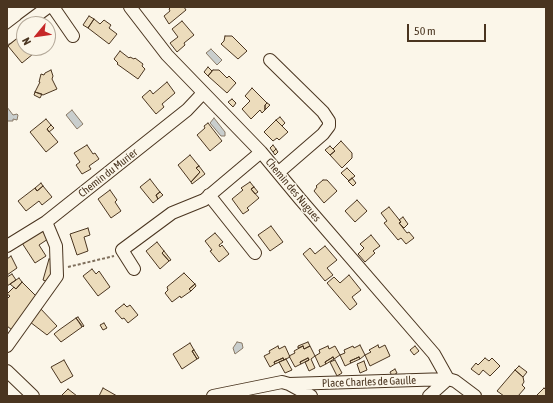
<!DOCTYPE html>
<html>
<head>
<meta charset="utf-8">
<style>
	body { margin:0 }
	#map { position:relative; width:553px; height:403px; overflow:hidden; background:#fbf6e9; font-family:"Asap Condensed",sans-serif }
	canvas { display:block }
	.frame { position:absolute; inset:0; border:8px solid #4a3520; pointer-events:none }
	.north { position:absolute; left:16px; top:16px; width:40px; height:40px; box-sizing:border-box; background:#fbf6e9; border:1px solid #b4a999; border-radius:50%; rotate:241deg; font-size:11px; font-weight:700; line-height:16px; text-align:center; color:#4a3520 }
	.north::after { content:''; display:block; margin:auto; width:14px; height:18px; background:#c62828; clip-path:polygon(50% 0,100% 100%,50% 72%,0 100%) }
	.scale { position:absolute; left:407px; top:24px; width:79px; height:18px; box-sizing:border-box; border:2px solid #4a3520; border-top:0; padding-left:5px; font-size:12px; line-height:14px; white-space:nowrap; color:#4a3520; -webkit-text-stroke:3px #fbf6e9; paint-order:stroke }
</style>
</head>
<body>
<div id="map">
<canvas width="553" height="403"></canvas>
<div class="frame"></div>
<div class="north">N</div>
<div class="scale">50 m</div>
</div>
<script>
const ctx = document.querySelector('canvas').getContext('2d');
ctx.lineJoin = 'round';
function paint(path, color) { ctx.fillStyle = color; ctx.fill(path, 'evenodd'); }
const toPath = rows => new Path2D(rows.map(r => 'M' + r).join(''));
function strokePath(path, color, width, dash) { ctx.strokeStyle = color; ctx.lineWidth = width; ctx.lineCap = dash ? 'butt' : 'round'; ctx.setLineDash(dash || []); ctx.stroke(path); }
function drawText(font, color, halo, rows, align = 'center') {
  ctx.font = font + ' "Asap Condensed",sans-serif'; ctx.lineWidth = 3; ctx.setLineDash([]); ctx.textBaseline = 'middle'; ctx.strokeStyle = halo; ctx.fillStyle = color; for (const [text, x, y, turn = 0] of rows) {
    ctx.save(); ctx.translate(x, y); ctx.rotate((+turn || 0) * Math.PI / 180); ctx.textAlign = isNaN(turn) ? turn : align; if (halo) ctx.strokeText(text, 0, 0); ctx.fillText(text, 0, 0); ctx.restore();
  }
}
const water = toPath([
	[211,49,222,60,217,65,206,53,211,49],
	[7,107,13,115,17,114,18,115,17,120,13,119,13,121,7,121,7,107],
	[72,110,83,124,77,129,66,115,72,110],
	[214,118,225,132,225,136,221,136,210,123,214,118],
	[237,342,242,343,243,348,235,354,233,348,237,342]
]);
paint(water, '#c9cecd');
strokePath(water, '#887966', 1);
const building = toPath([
	[171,7,184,7,186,10,169,24,164,16,170,11,169,9,171,7],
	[89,16,94,19,88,28,83,25,89,16],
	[94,19,100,24,104,20,111,25,109,28,117,34,109,44,88,28,94,19],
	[182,21,194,35,184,43,185,45,177,52,170,43,178,37,172,29,182,21],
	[225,36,232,36,247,51,238,59,221,44,224,41,225,36],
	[18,37,24,44,24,48,28,48,33,54,22,63,8,46,18,37],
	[120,51,129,58,130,57,134,59,135,58,143,64,142,66,145,69,138,79,117,64,118,63,114,59,120,51],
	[208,67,212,71,208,76,204,72,208,67],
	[51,70,53,76,52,79,57,89,43,95,35,92,40,82,39,82,41,74,44,75,45,73,51,70],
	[213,70,219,70,227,78,229,76,236,83,227,93,208,76,213,70],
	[167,82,175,93,162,104,164,107,156,114,142,97,150,90,153,94,167,82],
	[252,88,267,103,265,105,265,110,262,113,260,110,251,119,242,109,250,101,245,96,252,88],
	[35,92,42,94,40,98,34,95,35,92],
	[232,99,236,103,233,107,228,102,232,99],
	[267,103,270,105,265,110,265,105,267,103],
	[280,117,285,123,282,126,276,120,280,117],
	[46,119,51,125,47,129,58,142,46,152,30,132,46,119],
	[276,120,288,132,279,140,277,138,273,141,264,132,276,120],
	[208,123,222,141,210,151,197,135,205,128,204,126,208,123],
	[51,125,54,128,49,132,47,129,51,125],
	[341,141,352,153,352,158,342,168,330,155,335,151,333,149,341,141],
	[87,145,93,154,95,153,99,159,89,166,91,169,82,174,76,165,80,162,74,153,87,145],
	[273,145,276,149,273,152,270,148,273,145],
	[330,146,335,151,330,155,325,150,330,146],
	[276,149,278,152,275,155,273,152,276,149],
	[190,155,199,166,196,168,200,172,191,182,178,165,190,155],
	[199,166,205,174,192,184,191,182,200,172,196,168,199,166],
	[347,168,355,176,349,181,341,173,347,168],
	[352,178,356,183,353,186,348,181,352,178],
	[150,179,160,192,156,195,158,199,153,203,140,187,150,179],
	[323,180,327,180,337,191,324,203,314,191,317,187,316,186,323,180],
	[250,182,254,187,251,189,259,198,247,208,249,210,243,214,232,199,243,190,241,188,250,182],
	[41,183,43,186,37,191,35,188,41,183],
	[43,186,52,197,42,205,39,201,26,211,18,201,35,188,37,191,43,186],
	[254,187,258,192,255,194,251,189,254,187],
	[110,190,117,200,115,202,121,211,111,218,98,199,110,190],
	[160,192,163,195,158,199,156,195,160,192],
	[357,200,367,211,355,222,345,211,357,200],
	[389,207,401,222,399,223,407,233,409,232,414,238,406,244,401,238,398,240,384,223,387,221,381,213,389,207],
	[403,217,408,224,404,228,399,223,401,222,399,220,403,217],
	[271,226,283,242,270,251,258,235,271,226],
	[88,228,90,235,84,237,88,251,77,255,70,234,88,228],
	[42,229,48,239,39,245,46,256,35,263,22,243,42,229],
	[215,233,223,242,219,245,220,247,222,245,229,254,219,262,210,251,212,250,205,241,215,233],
	[371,235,380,246,373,251,375,253,365,262,358,254,364,248,360,244,371,235],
	[157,242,164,251,162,253,169,261,160,269,146,251,157,242],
	[325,246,337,260,327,268,333,275,325,281,303,254,310,248,315,254,325,246],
	[164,251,171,260,169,261,162,253,164,251],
	[11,256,17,268,7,275,7,259,11,256],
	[49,259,54,260,53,269,48,282,43,280,49,259],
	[92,269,96,274,99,271,110,287,98,296,83,276,92,269],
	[184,273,195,284,189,289,191,291,181,298,180,296,172,302,165,293,168,290,167,287,184,273],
	[12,274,16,280,7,286,7,277,12,274],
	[349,275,361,290,352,297,357,304,350,310,327,283,334,277,340,283,349,275],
	[19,278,22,282,16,289,10,284,19,278],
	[22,282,38,298,12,330,7,326,7,299,10,296,7,294,14,287,16,289,22,282],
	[195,284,196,286,191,291,189,289,195,284],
	[124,304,127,307,130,305,138,315,128,323,124,318,122,319,115,311,124,304],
	[39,307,57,326,47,335,30,322,39,307],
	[78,317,84,326,83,327,76,318,78,317],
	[76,318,82,327,61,342,54,334,59,330,76,318],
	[104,323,107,328,103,330,100,325,104,323],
	[308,342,310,346,304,349,303,346,298,348,298,346,308,342],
	[190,343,194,350,192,351,197,359,182,369,173,354,190,343],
	[360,345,365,355,360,359,359,357,350,361,351,363,345,366,340,355,345,353,344,350,353,346,354,348,360,345],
	[378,345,379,348,385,345,390,356,370,366,365,355,371,352,369,350,378,345],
	[278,346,279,349,285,346,290,357,284,360,283,358,274,362,275,364,270,367,264,356,270,353,269,351,278,346],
	[303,346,304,349,310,346,315,356,311,359,315,368,309,371,305,362,309,360,308,358,300,362,301,364,295,367,289,356,295,353,294,351,303,346],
	[328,346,329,349,335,346,340,355,334,359,333,357,325,362,326,364,320,367,315,356,320,353,319,350,328,346],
	[415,346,419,351,414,355,410,350,415,346],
	[194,350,199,358,197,359,192,351,194,350],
	[333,357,334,359,326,364,325,362,333,357],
	[359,357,360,359,351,363,350,361,359,357],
	[283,358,284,360,275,364,274,362,283,358],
	[308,358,309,360,301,364,300,362,308,358],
	[485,358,489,361,492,358,500,366,490,376,483,370,479,375,471,369,476,363,478,365,485,358],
	[286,359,292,370,285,373,279,362,286,359],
	[64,360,73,376,61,383,51,367,64,360],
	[335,360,342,373,337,376,330,362,335,360],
	[364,361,367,370,360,373,357,364,364,361],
	[519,366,527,372,523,377,515,370,519,366],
	[395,369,397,373,392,376,390,372,395,369],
	[515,370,523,377,524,382,522,385,525,388,518,396,504,396,497,391,515,370],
	[103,388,117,396,99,396,103,388],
	[544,388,546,390,546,396,536,396,544,388],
	[68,389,77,396,61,396,68,389]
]);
paint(building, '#ecdcbc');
strokePath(building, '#4a3520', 1);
const minor = toPath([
	[53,7,73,36],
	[130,7,167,55,261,152,300,199,434,354,448,379],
	[25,24,48,7],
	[7,38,24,25],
	[270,60,323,112,329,121,329,126,323,134,279,172],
	[209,195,255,253],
	[7,246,46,222,187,110,203,93],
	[134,269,122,250,172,213,204,200,261,152],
	[7,346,57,276,56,246,46,222],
	[7,371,33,396],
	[289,384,448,379,455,381,475,396],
	[213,396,282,382,289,384,311,396],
	[429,396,448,379]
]);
strokePath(minor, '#4a3520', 14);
strokePath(toPath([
	[68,267,114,256]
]), '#7f6f5c', 2, [3, 2]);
strokePath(minor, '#fbf6e9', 12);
drawText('11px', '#4a3520', '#fbf6e9', [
	["Chemin du Murier",108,173,-38],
	["Chemin des Nugues",293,190,50],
	["Place Charles de Gaulle",369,382,-2]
]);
</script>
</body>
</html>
